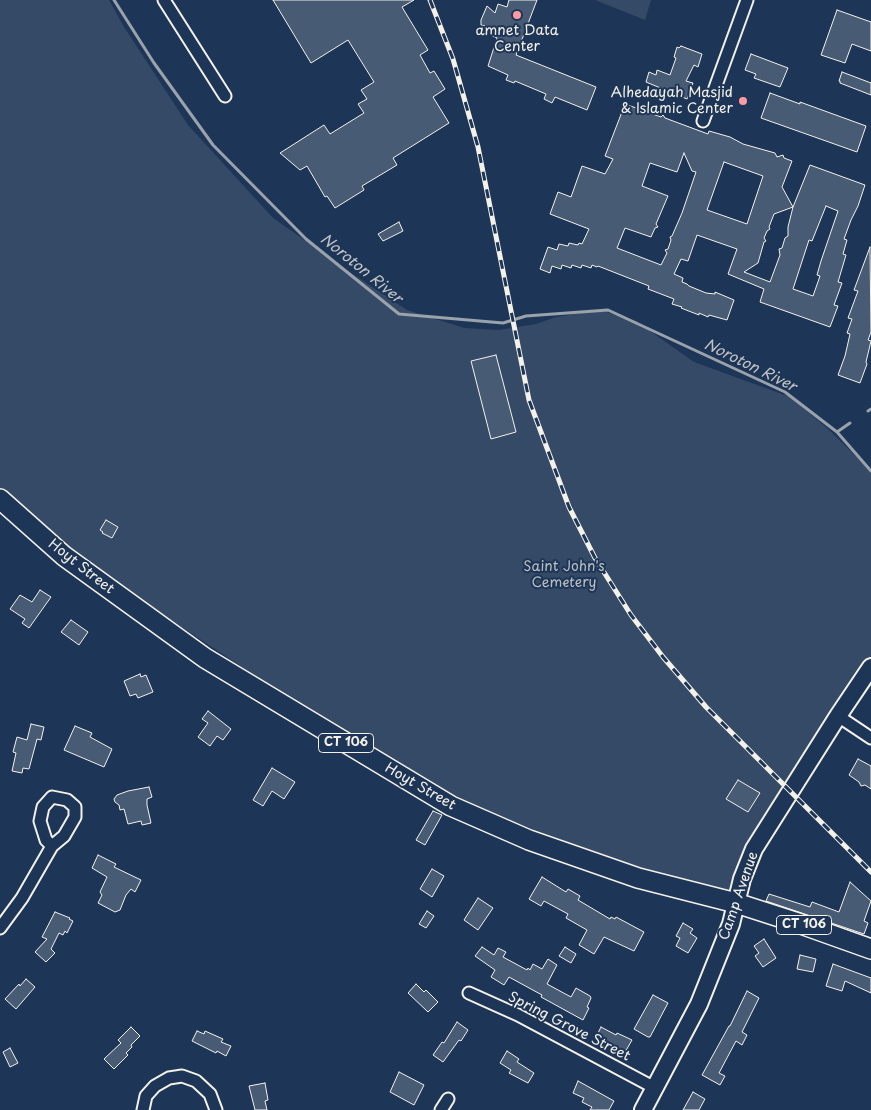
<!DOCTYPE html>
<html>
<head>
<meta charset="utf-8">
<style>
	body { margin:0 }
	canvas { display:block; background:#1d3557 }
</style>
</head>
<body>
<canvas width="871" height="1110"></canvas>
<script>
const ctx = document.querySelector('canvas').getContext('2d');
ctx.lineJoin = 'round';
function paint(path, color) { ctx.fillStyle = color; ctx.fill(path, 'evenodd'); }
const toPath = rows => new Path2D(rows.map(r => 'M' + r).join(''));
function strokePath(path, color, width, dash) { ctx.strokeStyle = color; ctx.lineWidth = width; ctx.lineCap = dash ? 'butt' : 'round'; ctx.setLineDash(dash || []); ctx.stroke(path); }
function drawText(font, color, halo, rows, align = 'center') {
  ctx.font = font + ' "Playpen Sans",sans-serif'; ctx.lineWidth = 4; ctx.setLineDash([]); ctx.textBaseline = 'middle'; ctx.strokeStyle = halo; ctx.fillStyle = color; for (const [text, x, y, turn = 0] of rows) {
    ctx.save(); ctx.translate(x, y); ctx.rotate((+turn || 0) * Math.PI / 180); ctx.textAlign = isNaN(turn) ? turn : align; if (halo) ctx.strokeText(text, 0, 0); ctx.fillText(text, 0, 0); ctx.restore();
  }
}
paint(toPath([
	[0,0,109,0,124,27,188,125,273,218,354,275,407,310,464,328,499,330,536,324,556,317,599,310,636,321,694,362,790,397,827,428,871,471,871,657,740,862,730,896,654,874,452,799,257,677,81,560,0,491],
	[595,0,651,0,645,20]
]), '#354a67');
strokePath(toPath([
	[114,0,154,63,213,145,306,239,399,314,503,323,526,316,608,310,785,392,837,432,871,471],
	[868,411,871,409],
	[837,432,850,423]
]), '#9aa2ab', 3);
const building = toPath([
	[273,0,414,0,402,7,428,50,420,55,430,73,434,71,445,89,433,97,449,123,393,158,397,165,362,186,364,190,335,208,327,196,325,197,307,166,300,170,280,153,324,125,330,134,364,113,358,104,367,99,361,90,374,82,348,40,311,63,273,0],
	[509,0,537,0,516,55,596,87,587,110,555,97,552,103,544,99,546,94,515,81,514,83,506,80,508,75,488,66,497,38,483,31,485,26,481,25,481,20,487,6,495,13,498,4,507,7,509,0],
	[837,10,871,22,871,51,852,44,845,63,821,55,837,10],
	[681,46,702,54,698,67,694,65,686,81,693,83,687,99,646,82,649,72,656,75,657,70,670,75,676,58,674,57,677,47,679,48,681,46],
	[751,54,788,68,780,87,754,78,756,74,745,70,751,54],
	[842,72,871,83,871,95,840,83,840,81,839,81,842,72],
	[770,93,800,104,800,102,866,126,857,152,761,118,770,93],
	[625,104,661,117,663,115,665,118,708,134,709,131,730,137,743,144,775,153,777,157,783,155,784,158,792,161,782,187,793,207,774,214,769,227,770,229,767,231,764,238,766,241,764,242,758,263,744,272,770,282,780,255,779,249,782,248,785,238,788,236,788,227,793,207,810,165,865,185,858,206,851,220,844,239,847,240,843,254,846,255,838,282,842,283,834,305,838,306,830,327,760,302,764,289,728,274,737,249,697,235,688,261,681,259,674,274,683,278,682,282,687,284,689,286,706,293,715,294,715,292,734,300,727,320,709,315,708,317,699,313,699,315,681,308,682,307,672,304,674,299,648,289,649,286,598,266,597,267,592,265,591,268,582,265,581,268,572,265,571,268,562,265,561,269,552,266,550,273,540,269,548,247,557,250,559,244,568,246,569,243,578,245,579,243,582,244,589,229,550,214,558,192,571,197,582,166,605,174,613,159,605,156,625,104],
	[684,153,692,171,696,172,682,213,672,236,670,237,671,240,668,249,665,250,667,253,661,265,617,248,625,228,651,237,655,228,658,227,656,224,668,196,642,186,650,163,677,172,684,153],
	[724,162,763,176,747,224,707,210,724,162],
	[826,206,838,211,821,261,817,275,820,276,813,296,793,289,809,240,812,241,826,206],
	[399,222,403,231,383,241,378,234,399,222],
	[870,247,871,332,868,340,871,341,866,362,867,364,860,383,838,375,845,356,850,334,847,333,852,319,848,318,858,291,854,290,870,247],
	[496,355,516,432,491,439,471,361,496,355],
	[106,520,118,527,112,538,102,533,103,532,100,530,106,520],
	[40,590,51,597,29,628,22,623,25,619,10,609,20,595,32,602,40,590],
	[71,620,88,632,79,645,61,632,71,620],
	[140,674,141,677,146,675,153,692,138,698,136,694,130,696,124,681,140,674],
	[208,711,231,729,223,740,217,736,210,746,198,737,208,723,202,719,208,711],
	[31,724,44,727,41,740,37,739,29,769,23,768,22,773,12,771,16,753,13,752,17,737,27,740,31,724],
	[75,726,92,733,90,737,112,749,104,767,64,750,75,726],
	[858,759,871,766,871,789,865,785,861,786,859,782,849,775,858,759],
	[272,768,295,782,284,799,272,791,263,806,253,800,272,768],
	[738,780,760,793,748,812,726,799,738,780],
	[149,787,152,797,147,799,147,805,151,823,142,825,141,821,128,824,124,809,120,810,119,805,115,802,114,799,117,795,128,791,149,787],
	[433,811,442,815,425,845,416,840,433,811],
	[98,855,116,864,114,867,141,880,135,892,131,889,126,895,120,910,115,912,98,903,102,895,100,892,107,877,92,868,98,855],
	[432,869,444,876,432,897,420,889,432,869],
	[542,877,566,892,568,889,580,896,578,900,610,919,611,917,615,919,616,917,644,932,634,951,604,937,594,954,579,945,587,930,566,918,568,914,544,901,541,906,529,899,542,877],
	[850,882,871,901,864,921,868,923,864,934,766,901,769,894,810,907,812,902,839,912,850,882],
	[478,898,493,908,478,930,464,920,478,898],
	[427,911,434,916,426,928,419,924,427,911],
	[55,912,70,918,69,919,73,921,67,933,65,931,63,935,59,933,51,949,55,953,46,962,35,952,47,939,42,937,55,912],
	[683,923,693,929,690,933,697,938,688,953,676,946,680,938,676,936,683,923],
	[764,939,776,958,763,967,755,956,759,953,754,946,764,939],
	[482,947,494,955,498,948,506,952,503,957,527,970,528,968,530,970,533,964,542,969,548,959,557,965,547,984,571,997,576,988,590,996,591,998,587,1007,589,1008,583,1020,541,997,542,995,509,977,504,985,491,977,495,970,475,956,482,947],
	[565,947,576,954,571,963,559,956,565,947],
	[800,955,816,959,813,972,797,969,800,955],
	[833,964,871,978,871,993,845,981,842,991,826,986,833,964],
	[26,979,35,987,16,1009,5,999,19,984,20,986,26,979],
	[416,984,424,992,426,990,438,1002,428,1012,408,993,416,984],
	[747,991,759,998,742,1032,747,1035,742,1045,736,1041,719,1073,725,1076,720,1085,702,1075,729,1026,730,1026,747,991],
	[653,995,668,1003,650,1037,648,1037,634,1029,653,995],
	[457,1022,468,1030,461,1041,459,1040,443,1062,433,1055,442,1042,444,1043,457,1022],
	[131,1027,140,1036,131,1045,132,1047,126,1053,128,1055,114,1069,104,1059,121,1043,118,1040,131,1027],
	[601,1027,616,1035,617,1033,632,1040,624,1054,596,1037,601,1027],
	[197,1031,204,1034,205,1031,223,1039,221,1042,231,1046,226,1056,217,1051,216,1053,192,1041,197,1031],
	[10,1048,18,1063,10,1067,3,1052,10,1048],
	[507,1051,519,1059,517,1062,534,1073,528,1083,509,1073,511,1070,500,1063,507,1051],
	[399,1072,424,1085,414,1105,390,1092,399,1072],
	[578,1081,614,1101,609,1110,590,1110,592,1107,582,1102,584,1098,573,1093,578,1081],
	[265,1083,268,1100,265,1101,267,1110,255,1110,249,1086,265,1083],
	[693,1092,705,1099,699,1110,683,1110,693,1092]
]);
paint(building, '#485b74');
strokePath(building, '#f4f1e8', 1);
const street = toPath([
	[164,0,225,96],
	[703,121,747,0],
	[838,716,871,738],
	[52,797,67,800,75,807,75,817,64,836,52,846,46,840,40,821,43,807,52,797],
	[0,928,22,898,52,846],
	[469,993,518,1015,655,1088],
	[143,1110,146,1096,155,1086,169,1078,182,1076,196,1081,210,1094,216,1110],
	[441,1110,448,1099]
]);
const secondary = toPath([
	[643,1110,699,1004,731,924,742,879,754,849,838,716,871,667]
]);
const primary = toPath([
	[0,499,64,556,205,658,451,806,529,840,638,878,736,903,798,923,871,949]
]);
strokePath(street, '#f4f1e8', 15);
strokePath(secondary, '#f4f1e8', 20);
strokePath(primary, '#f4f1e8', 22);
strokePath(street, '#1d3557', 11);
strokePath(secondary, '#1d3557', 16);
strokePath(primary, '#1d3557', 19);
const rail = toPath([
	[430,0,453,59,478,147,529,400,569,507,595,558,631,615,663,657,706,707,871,872]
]);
strokePath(rail, '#f4f1e8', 5);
strokePath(rail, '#1d3557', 3, [9]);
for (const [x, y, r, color] of [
	[517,15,5,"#ff9aa2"],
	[743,101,5,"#ff9aa2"]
]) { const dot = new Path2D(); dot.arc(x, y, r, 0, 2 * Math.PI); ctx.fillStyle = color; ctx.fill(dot); strokePath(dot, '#1d3557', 2); }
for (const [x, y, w] of [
	[346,743,55],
	[804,925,55]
]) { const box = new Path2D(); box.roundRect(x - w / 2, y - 9.5, w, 19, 4); ctx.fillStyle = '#1d3557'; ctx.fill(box); strokePath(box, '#f4f1e8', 1); }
drawText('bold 12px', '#f4f1e8', null, [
	["CT 106",346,743],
	["CT 106",804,925]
]);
drawText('14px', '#f4f1e8', '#1d3557', [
	["amnet Data",517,31],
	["Center",517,47],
	["Alhedayah Masjid",733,93,"right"],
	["& Islamic Center",733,109,"right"]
]);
drawText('14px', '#f4f1e8', '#1d3557', [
	["Hoyt Street",81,567,38],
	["Hoyt Street",420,787,30],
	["Camp Avenue",739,896,-71],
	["Spring Grove Street",569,1027,27]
]);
drawText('14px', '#bbbfc1', '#1d3557', [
	["Saint John's",564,567],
	["Cemetery",564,583]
]);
drawText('italic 15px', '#c0c3c4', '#1d3557', [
	["Noroton River",361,269,39],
	["Noroton River",750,366,26]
]);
</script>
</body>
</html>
